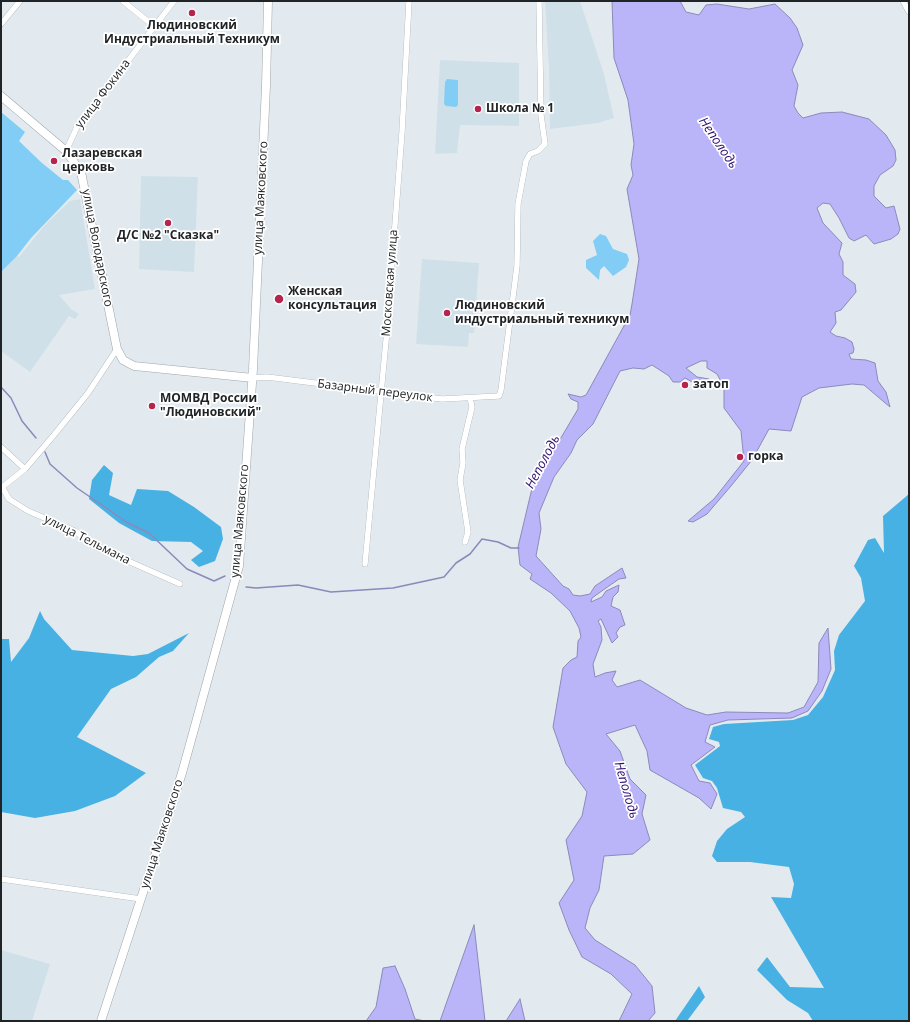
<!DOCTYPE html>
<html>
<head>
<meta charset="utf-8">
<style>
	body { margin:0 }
	#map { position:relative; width:910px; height:1022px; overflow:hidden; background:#e2eaef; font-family:"Open Sans",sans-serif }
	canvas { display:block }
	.frame { position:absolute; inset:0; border:2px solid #212426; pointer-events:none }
</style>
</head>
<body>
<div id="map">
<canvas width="910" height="1022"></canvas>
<div class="frame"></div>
</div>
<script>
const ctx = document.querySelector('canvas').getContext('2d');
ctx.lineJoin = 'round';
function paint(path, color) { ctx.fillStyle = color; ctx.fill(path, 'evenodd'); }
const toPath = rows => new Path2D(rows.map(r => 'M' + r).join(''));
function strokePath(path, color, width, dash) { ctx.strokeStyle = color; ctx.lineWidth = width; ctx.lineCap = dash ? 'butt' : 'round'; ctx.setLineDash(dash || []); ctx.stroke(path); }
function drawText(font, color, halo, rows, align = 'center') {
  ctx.font = font + ' "Open Sans",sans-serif'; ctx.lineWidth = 3.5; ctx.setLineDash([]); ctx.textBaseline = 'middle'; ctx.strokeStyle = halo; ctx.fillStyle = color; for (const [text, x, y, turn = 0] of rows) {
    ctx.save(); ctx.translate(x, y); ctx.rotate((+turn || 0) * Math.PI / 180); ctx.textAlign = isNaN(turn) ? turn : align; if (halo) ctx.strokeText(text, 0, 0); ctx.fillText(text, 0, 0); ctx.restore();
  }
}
paint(toPath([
	[545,1,580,1,604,74,614,118,598,123,550,129,549,70],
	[440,60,519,63,519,126,460,125,457,153,435,154],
	[141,176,198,177,194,272,139,269],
	[80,199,95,289,59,295,71,309,79,314,75,319,69,316,30,372,1,351,1,272,17,256,19,257,44,226,70,201],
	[422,259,479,263,474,333,469,333,468,347,416,344],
	[1,950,50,964,32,1021,1,1021]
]), '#d0e0e9');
paint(toPath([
	[447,79,458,80,458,105,456,107,446,106,444,104,445,82],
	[1,112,25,132,19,141,42,163,63,180,68,180,77,190,31,238,17,256,1,272],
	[600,234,606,236,613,249,627,254,629,260,626,267,613,276,604,266,600,270,599,280,586,268,586,260,597,255,593,241]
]), '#81cdf5');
paint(toPath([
	[104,465,113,473,109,495,131,505,137,489,168,491,194,507,221,527,223,539,215,561,199,567,191,560,203,551,191,542,152,541,119,523,89,499,92,480],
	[909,494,909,1021,813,1021,808,1013,787,1000,757,970,767,957,790,987,824,988,771,897,791,898,794,884,789,867,750,862,717,862,712,856,717,841,727,829,745,817,741,812,723,808,717,788,712,781,703,778,695,765,720,746,719,742,709,739,713,727,724,724,793,720,808,715,823,697,835,670,834,651,839,635,865,601,861,578,854,566,868,540,875,538,884,553,883,516],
	[40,611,44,619,72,650,133,656,148,654,189,633,173,651,159,657,136,677,111,689,77,737,146,773,115,796,75,811,35,818,1,812,1,639,9,639,11,662,29,638],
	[699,986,705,997,687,1021,675,1021]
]), '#48b1e3');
const water = toPath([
	[612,1,680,1,686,12,699,15,706,5,717,4,749,9,775,4,790,18,797,28,803,45,792,70,798,85,794,106,798,113,803,118,821,113,842,112,869,119,886,135,895,150,896,160,893,166,880,175,874,186,874,196,886,208,894,206,900,229,898,234,891,239,874,244,866,235,854,241,849,238,839,218,830,204,823,203,817,208,823,223,842,243,839,254,843,262,843,275,855,284,856,292,841,310,835,312,836,323,830,332,836,336,845,338,852,342,854,349,853,353,849,354,851,359,866,360,875,363,878,381,886,392,890,407,864,385,852,384,819,388,802,397,791,431,769,429,752,460,731,486,707,514,693,522,688,521,714,499,744,461,741,431,724,408,724,387,717,374,707,368,707,361,701,361,686,368,697,377,709,379,711,384,696,384,685,378,680,382,673,382,669,376,652,365,644,369,633,368,620,371,593,424,577,440,571,453,554,477,539,513,541,529,536,556,563,586,569,589,573,595,580,596,590,594,595,586,622,568,626,578,619,579,606,588,592,598,591,602,602,597,606,591,619,585,618,592,613,597,611,606,620,610,625,625,620,627,616,633,618,637,612,643,601,619,598,621,601,627,602,640,593,664,595,677,605,673,616,671,612,680,617,687,640,680,686,708,707,715,726,712,788,713,804,707,818,682,819,643,828,628,831,669,822,691,808,711,792,718,728,720,710,725,705,742,715,747,691,765,699,781,710,783,717,794,711,809,699,798,650,770,647,751,635,725,606,734,620,751,630,779,646,795,642,814,650,840,633,854,604,856,599,890,590,908,585,928,595,940,635,965,652,986,655,1013,648,1021,619,1021,632,994,611,974,582,957,569,930,559,903,574,880,566,840,582,816,587,792,566,764,553,727,563,668,571,660,577,657,578,641,581,637,579,628,570,611,551,593,530,579,532,574,520,565,518,547,534,480,538,478,540,472,538,466,543,467,546,463,578,409,578,402,571,399,568,394,581,397,586,395,630,315,632,304,639,259,627,189,633,175,631,165,634,144,628,100,614,58,612,1],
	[474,925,485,1021,440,1021,474,925],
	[395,966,405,989,415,1019,425,1021,366,1021,376,1007,383,968,395,966],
	[520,999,525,1021,506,1021,520,999]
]);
paint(water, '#bab4f9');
strokePath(water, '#8c89ba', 1);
strokePath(toPath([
	[1,387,11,398,22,421,36,438],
	[45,452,50,464,77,488,128,523,149,533,187,569,214,581,225,576],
	[246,587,256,588,298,585,331,592,393,588,444,577,456,563,470,554,482,539,498,542,511,548,519,548]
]), '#8c89ba', 1.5);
const street = toPath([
	[123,1,155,27],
	[903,1,909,12],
	[1,24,20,1],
	[66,151,77,127,174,1],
	[253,378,267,377,442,399,499,396,501,390,517,266,518,204,526,161,530,154,538,151,545,144,541,115,539,1],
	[1,447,25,469],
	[2,487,9,499,28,511,75,531,94,546,180,584],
	[1,488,25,469,54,435,88,393,117,349],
	[465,542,468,532,460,480,463,463,462,449,472,407,470,398],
	[365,564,387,330,402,132,409,1],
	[1,879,141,899]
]);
const secondary = toPath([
	[1,96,66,151,81,172,117,349,123,360,134,366,253,378],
	[101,1021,182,773,239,566,253,369,266,86,268,1]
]);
strokePath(street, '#9ea6aa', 6);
strokePath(secondary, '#9ea6aa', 9);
strokePath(street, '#fff', 5.5);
strokePath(secondary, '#fff', 8);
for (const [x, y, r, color] of [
	[192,13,4,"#b5244c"],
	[478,109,4,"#b5244c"],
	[54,161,4,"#b5244c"],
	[168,223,4,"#b5244c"],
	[279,299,5,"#b5244c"],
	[447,313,4,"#b5244c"],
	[685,385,4,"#b5244c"],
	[152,406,4,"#b5244c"],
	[740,457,4,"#b5244c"]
]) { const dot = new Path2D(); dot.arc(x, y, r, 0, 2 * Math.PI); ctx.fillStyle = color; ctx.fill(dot); strokePath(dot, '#fff', 1.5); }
drawText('bold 12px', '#212426', '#fff', [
	["Людиновский",192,26,"center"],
	["Индустриальный Техникум",192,40,"center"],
	["Школа № 1",486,109],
	["Лазаревская",62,154],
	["церковь",62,168],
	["Д/С №2 \"Сказка\"",168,236,"center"],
	["Женская",288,292],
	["консультация",288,306],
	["Людиновский",455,306],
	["индустриальный техникум",455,320],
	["затоп",693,385],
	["МОМВД России",160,399],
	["\"Людиновский\"",160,413],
	["горка",748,457]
], 'left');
drawText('12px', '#212426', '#fff', [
	["улица Фокина",103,94,-53],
	["улица Маяковского",261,198,-87],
	["улица Володарского",97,248,79],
	["Московская улица",390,283,-86],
	["Базарный переулок",375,391,7],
	["улица Маяковского",240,521,-85],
	["улица Тельмана",87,540,27],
	["улица Маяковского",162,834,-72]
]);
drawText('italic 13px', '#2f1072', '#fff', [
	["Неполодь",718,143,56],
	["Неполодь",543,462,-62],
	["Неполодь",626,790,74]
]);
</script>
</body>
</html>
